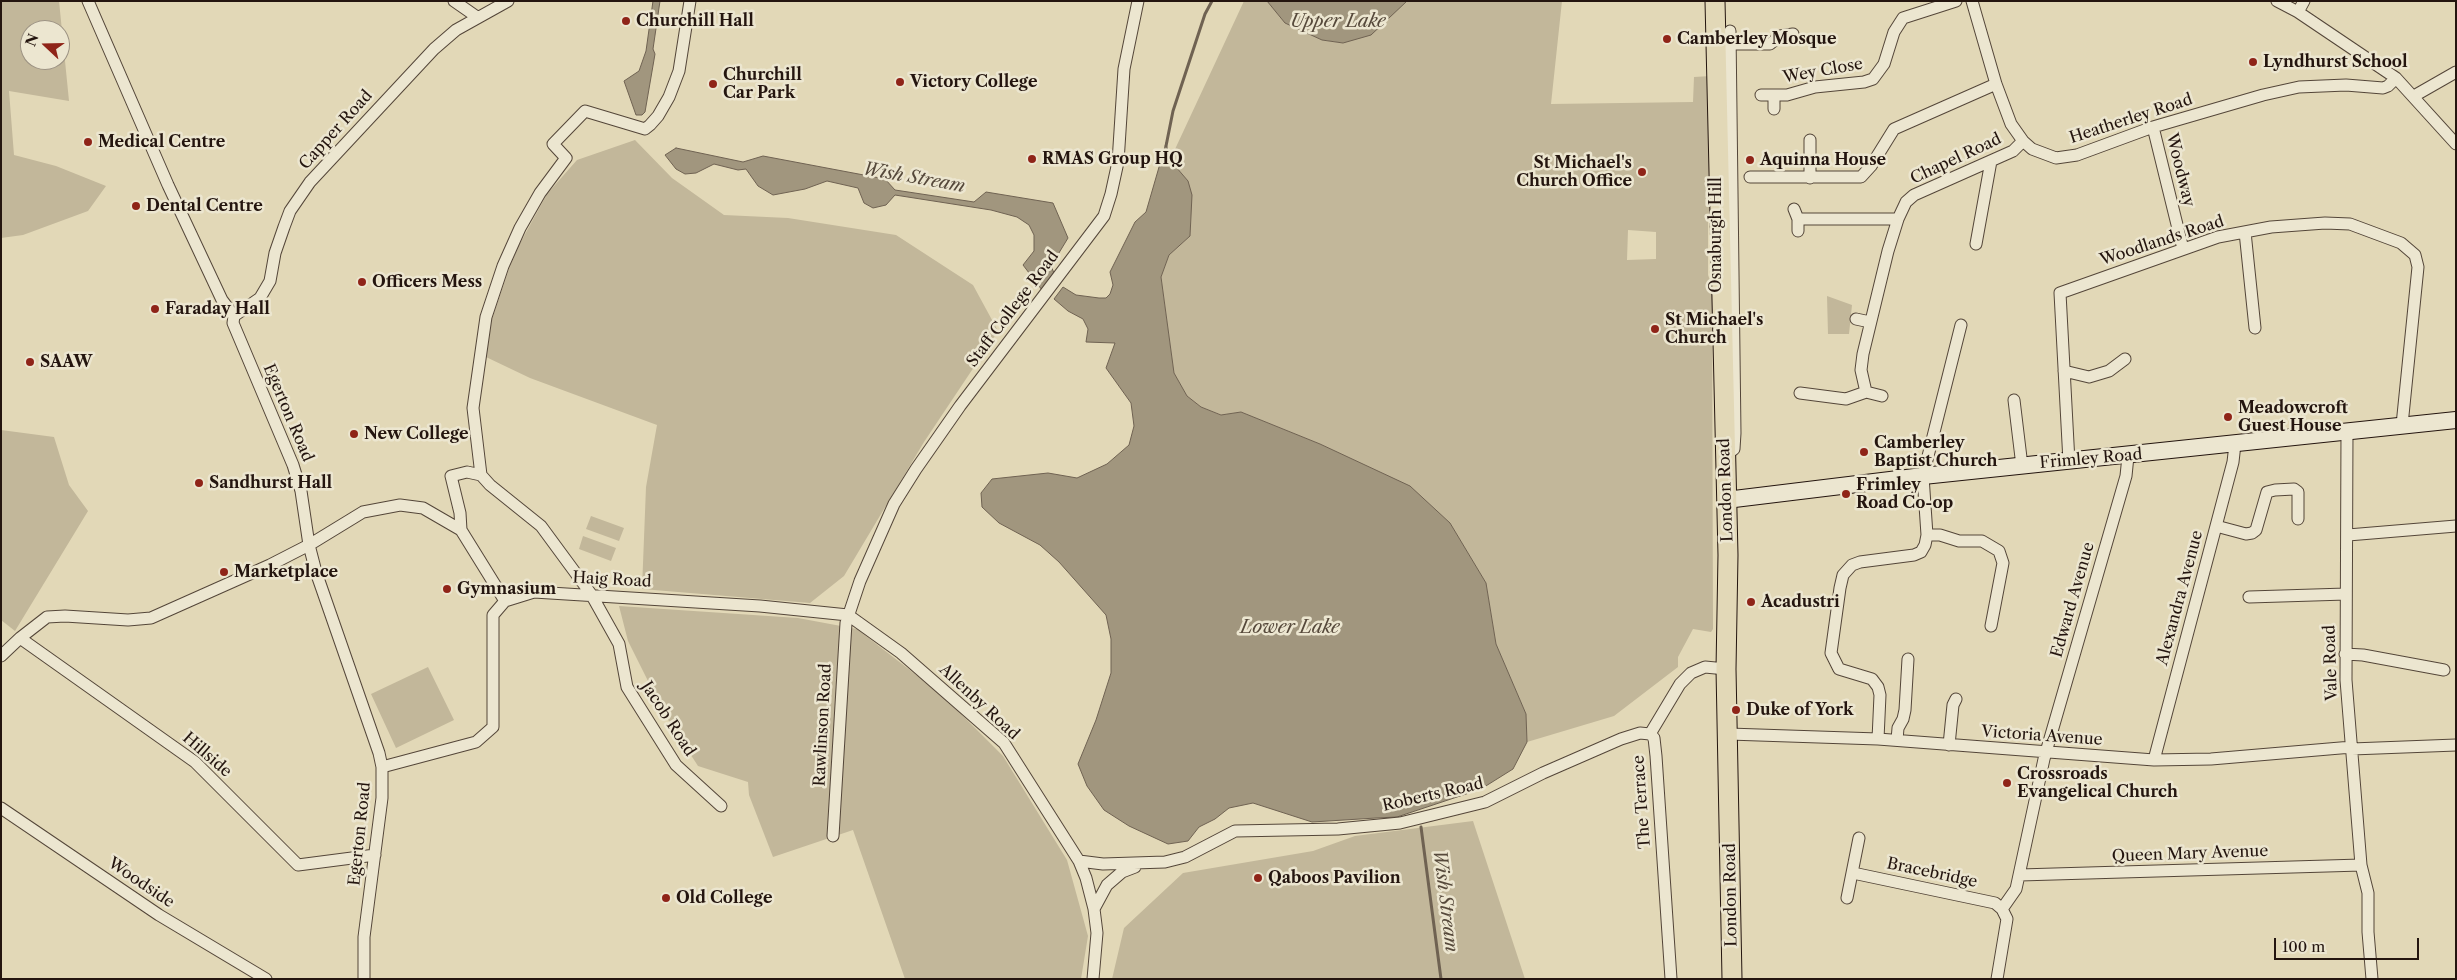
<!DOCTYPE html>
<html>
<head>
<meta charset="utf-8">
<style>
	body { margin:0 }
	#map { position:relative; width:2457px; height:980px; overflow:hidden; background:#e2d8b7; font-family:"Libre Caslon Text",serif }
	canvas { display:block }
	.frame { position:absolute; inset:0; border:2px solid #24150f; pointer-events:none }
	.north { position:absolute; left:20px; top:20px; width:50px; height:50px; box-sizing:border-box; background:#ece6d0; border:1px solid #9c9283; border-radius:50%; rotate:291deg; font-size:14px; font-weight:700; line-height:20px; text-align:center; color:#24150f }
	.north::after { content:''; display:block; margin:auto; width:18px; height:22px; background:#8f2418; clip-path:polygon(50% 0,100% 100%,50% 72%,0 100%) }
	.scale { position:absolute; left:2274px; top:938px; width:145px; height:22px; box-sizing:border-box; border:2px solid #24150f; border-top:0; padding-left:6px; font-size:15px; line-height:18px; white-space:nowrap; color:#24150f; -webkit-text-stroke:4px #ece6d0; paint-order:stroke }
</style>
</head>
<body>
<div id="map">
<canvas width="2457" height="980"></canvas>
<div class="frame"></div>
<div class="north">N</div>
<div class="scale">100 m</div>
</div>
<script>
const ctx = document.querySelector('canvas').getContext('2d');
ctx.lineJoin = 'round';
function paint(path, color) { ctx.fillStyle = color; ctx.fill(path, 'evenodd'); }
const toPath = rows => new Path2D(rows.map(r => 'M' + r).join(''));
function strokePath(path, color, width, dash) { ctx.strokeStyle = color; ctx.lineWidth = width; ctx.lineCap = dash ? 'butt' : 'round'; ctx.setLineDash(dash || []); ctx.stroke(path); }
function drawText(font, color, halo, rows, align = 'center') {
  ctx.font = font + ' "Libre Caslon Text",serif'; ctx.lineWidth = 5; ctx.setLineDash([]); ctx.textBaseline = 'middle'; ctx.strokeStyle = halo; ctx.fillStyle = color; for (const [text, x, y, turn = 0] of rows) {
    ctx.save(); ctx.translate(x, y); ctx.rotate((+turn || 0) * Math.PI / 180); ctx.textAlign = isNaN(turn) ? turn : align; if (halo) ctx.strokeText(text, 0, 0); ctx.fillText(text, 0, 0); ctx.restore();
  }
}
paint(toPath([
	[1,1,59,1,69,101,9,91,14,155,56,166,106,186,88,211,23,235,1,238],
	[30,30,60,30,60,60,30,60],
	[1244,1,1267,1,1285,23,1322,40,1343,43,1391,14,1407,1,1562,1,1551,104,1693,102,1694,77,1711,76,1713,210,1708,217,1708,275,1712,286,1713,629,1711,632,1693,629,1678,657,1678,667,1614,716,1527,742,1526,714,1496,644,1486,583,1450,523,1409,486,1320,444,1241,412,1222,415,1201,407,1187,396,1174,373,1161,277,1169,255,1190,236,1191,219,1188,181,1170,160],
	[1628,230,1656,232,1656,259,1627,260],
	[635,140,672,178,724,215,788,218,896,235,973,285,998,331,924,442,844,576,810,603,642,589,646,487,657,425,530,378,486,357,492,319,509,269,518,247,547,194,577,160],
	[1827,296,1852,305,1849,334,1828,334],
	[1,430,54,437,69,485,88,511,15,631,1,620],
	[591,516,624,528,619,541,586,529],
	[583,536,616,548,611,561,579,549],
	[619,606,798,618,857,629,942,695,1003,756,1067,860,1088,936,1081,979,905,979,853,830,773,857,749,795,748,782,698,766,665,715,628,641],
	[428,667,454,720,396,748,371,694],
	[1473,821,1525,979,1112,979,1124,928,1183,873,1313,851,1355,836]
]), '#c2b79a');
const water = toPath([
	[653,1,660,1,653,49,655,54,645,112,642,115,636,115,624,81,639,71,646,51,653,1],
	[1267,1,1407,1,1371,35,1343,43,1322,40,1285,23,1267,1],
	[1166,143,1170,160,1188,181,1192,195,1190,236,1169,255,1161,277,1174,373,1187,396,1201,407,1221,415,1241,412,1320,444,1410,486,1450,523,1486,583,1496,644,1526,714,1527,742,1513,769,1481,789,1397,817,1376,818,1312,822,1253,803,1229,808,1215,819,1199,827,1188,841,1168,844,1129,826,1104,810,1087,786,1078,764,1096,720,1111,673,1111,639,1106,615,1059,562,1040,545,999,523,982,507,981,493,992,479,1048,473,1077,478,1107,464,1129,445,1134,426,1131,403,1106,368,1115,343,1086,342,1088,329,1083,319,1068,311,1054,299,1063,287,1076,295,1099,298,1106,298,1110,294,1113,285,1110,272,1135,222,1146,212,1166,143],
	[676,148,743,162,763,156,885,179,895,190,974,202,986,192,1053,203,1068,238,1051,266,1054,273,1042,290,1023,265,1034,251,1034,235,1029,225,1017,217,991,210,895,195,886,205,873,208,864,203,858,188,827,181,805,189,773,195,758,186,746,169,738,170,714,164,696,173,685,174,676,169,665,155,676,148]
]);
paint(water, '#a1967e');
strokePath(water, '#6f6252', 1);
strokePath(toPath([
	[1166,146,1173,111,1205,14,1212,1],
	[1421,827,1441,979]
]), '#6f6252', 3);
const street = toPath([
	[88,1,168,185,222,300,234,316,233,323,293,465,301,491,309,545,316,572,379,753,382,767,382,798,364,937,364,979],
	[454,1,477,17],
	[1972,1,1996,84,2011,124,2023,141,2032,149,2056,158,2077,155,2153,127,2263,95,2299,87,2346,85,2383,88,2388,86,2396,78],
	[2277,1,2298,12,2396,78,2456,144],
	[2298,12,2304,1],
	[1730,44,1770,44,1780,36,1793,34],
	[1761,95,1787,95,1815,87,1864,82,1873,79,1884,64,1894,32,1903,18,1956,1],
	[2414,96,2456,72],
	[1774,109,1774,95],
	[2153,127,2183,249],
	[1810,140,1810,178],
	[1750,177,1861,177,1871,166,1894,129,1996,84],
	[1794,209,1798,219,1798,231],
	[1798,219,1898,219],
	[2245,232,2255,328],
	[1976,244,1991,161],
	[234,316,260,298,270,281,275,253,284,227,290,211,310,182,434,49,456,30,508,1],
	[1856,319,1870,322],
	[2064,371,2089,377,2109,371,2125,359],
	[1866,392,1861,370,1863,354,1888,251,1898,219,1906,202,1914,195,2013,151,2023,141],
	[1800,393,1846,399,1866,392,1882,396],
	[2014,400,2022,466],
	[2347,431,2346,680,2361,865,2368,893,2368,932,2372,979],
	[1730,452,1734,449,1735,433,1730,31],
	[2069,462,2060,293,2218,237,2271,227,2325,223,2350,224,2401,243,2415,255,2418,267,2402,425],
	[481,475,473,408,486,317,503,266,520,228,540,193,566,158,553,144,585,111,645,129,650,125,658,116,669,97,679,71,690,1],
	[2216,526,2246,534,2252,533,2256,530,2267,492,2275,490,2294,489,2298,492,2298,519],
	[461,530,460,513,451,476,467,472,481,475,490,485,541,526,591,594,619,644,627,687,676,765,721,806],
	[1927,535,1940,535,1959,541,1982,541,1999,551,2003,563,1991,626],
	[2348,535,2456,526],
	[2249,597,2346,594],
	[848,615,901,653,1004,743,1079,861,1086,878,1094,909,1097,933,1093,979],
	[20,638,195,762,298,865,375,855],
	[2345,654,2363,655,2444,670],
	[1,656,20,638,47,617,65,616,128,620,151,618,270,565,309,545,363,512,400,505,423,508,461,530,505,601],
	[1650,734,1654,738,1656,756,1671,979],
	[1650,734,1680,684,1691,673,1705,667,1726,669],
	[1729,734,1878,739,2154,760,2211,759,2352,747],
	[1878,739,1880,695,1878,687,1872,679,1839,669,1831,653,1840,588,1843,575,1852,565,1860,562,1914,555,1921,552,1925,545,1927,535,1923,476,1961,325],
	[1897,740,1898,728,1903,719,1905,710,1908,659],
	[1949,745,1953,705,1956,699],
	[2352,749,2456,745],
	[2154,760,2233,462,2235,444],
	[382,767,476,742,493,727,493,615,505,601,534,592,760,606,848,615],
	[1,808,159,915,266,979],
	[833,836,846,623,860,581,894,504,916,469,960,406,1104,216,1111,194,1118,162,1124,69,1138,1],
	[1079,861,1103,864,1165,862,1185,857,1235,831,1338,829,1400,823,1485,802,1543,773,1621,739,1640,733,1650,734],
	[1853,873,1995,903,2002,909,2007,919,1997,979],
	[2020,875,2361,865],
	[1847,898,1859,838],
	[1094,909,1107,885,1122,872,1135,867],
	[2002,909,2016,889,2044,759,2126,476,2128,456]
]);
const secondary = toPath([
	[1726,500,1923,476,2456,420]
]);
const primary = toPath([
	[1715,1,1728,555,1726,669,1732,979]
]);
strokePath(street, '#544639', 13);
strokePath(secondary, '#24150f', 18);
strokePath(primary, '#24150f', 21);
strokePath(street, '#ece6d0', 11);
strokePath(secondary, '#ece6d0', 16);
strokePath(primary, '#e2d8b7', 19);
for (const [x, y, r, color] of [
	[626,21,5,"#8f2418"],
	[1667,39,5,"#8f2418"],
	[2253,62,5,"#8f2418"],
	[900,82,5,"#8f2418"],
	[713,84,5,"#8f2418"],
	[88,142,5,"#8f2418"],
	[1032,159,5,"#8f2418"],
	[1750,160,5,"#8f2418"],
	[1642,172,5,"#8f2418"],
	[136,206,5,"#8f2418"],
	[362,282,5,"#8f2418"],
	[155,309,5,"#8f2418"],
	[1655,329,5,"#8f2418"],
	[30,362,5,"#8f2418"],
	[2228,417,5,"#8f2418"],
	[354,434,5,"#8f2418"],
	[1864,452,5,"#8f2418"],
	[199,483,5,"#8f2418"],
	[1846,494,5,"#8f2418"],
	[224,572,5,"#8f2418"],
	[447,589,5,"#8f2418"],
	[1751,602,5,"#8f2418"],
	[1736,710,5,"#8f2418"],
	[2007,783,5,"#8f2418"],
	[1258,878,5,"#8f2418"],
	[666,898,5,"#8f2418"]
]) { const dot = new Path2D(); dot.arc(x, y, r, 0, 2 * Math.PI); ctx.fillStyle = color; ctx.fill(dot); strokePath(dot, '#ece6d0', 2); }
drawText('bold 16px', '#24150f', '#ece6d0', [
	["Churchill Hall",636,21],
	["Camberley Mosque",1677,39],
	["Lyndhurst School",2263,62],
	["Churchill",723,75],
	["Car Park",723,93],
	["Victory College",910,82],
	["Medical Centre",98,142],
	["RMAS Group HQ",1042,159],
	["Aquinna House",1760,160],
	["St Michael's",1632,163,"right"],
	["Church Office",1632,181,"right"],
	["Dental Centre",146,206],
	["Officers Mess",372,282],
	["Faraday Hall",165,309],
	["St Michael's",1665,320],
	["Church",1665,338],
	["SAAW",40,362],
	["Meadowcroft",2238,408],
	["Guest House",2238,426],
	["New College",364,434],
	["Camberley",1874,443],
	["Baptist Church",1874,461],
	["Sandhurst Hall",209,483],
	["Frimley",1856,485],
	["Road Co-op",1856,503],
	["Marketplace",234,572],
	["Gymnasium",457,589],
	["Acadustri",1761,602],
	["Duke of York",1746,710],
	["Crossroads",2017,774],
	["Evangelical Church",2017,792],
	["Qaboos Pavilion",1268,878],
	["Old College",676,898]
], 'left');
drawText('16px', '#24150f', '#ece6d0', [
	["Wey Close",1823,71,-10],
	["Heatherley Road",2131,119,-18],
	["Capper Road",336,130,-48],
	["Chapel Road",1956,159,-25],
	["Woodway",2180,170,76],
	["Osnaburgh Hill",1716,235,-90],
	["Woodlands Road",2162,241,-18],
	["Staff College Road",1013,309,-53],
	["Egerton Road",288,413,67],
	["Frimley Road",2091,459,-5],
	["London Road",1726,490,-92],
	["Haig Road",612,580,3],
	["Alexandra Avenue",2180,598,-75],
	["Edward Avenue",2073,600,-74],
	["Vale Road",2331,663,-92],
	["Allenby Road",979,702,43],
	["Jacob Road",668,719,57],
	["Rawlinson Road",823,725,-87],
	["Victoria Avenue",2042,736,4],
	["Hillside",207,755,41],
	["Roberts Road",1433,795,-13],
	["The Terrace",1642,802,-94],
	["Egerton Road",360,834,-84],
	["Queen Mary Avenue",2190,854,-2],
	["Bracebridge",1932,873,12],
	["Woodside",141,883,34],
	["London Road",1731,895,-91]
]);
drawText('italic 18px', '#56493b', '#ece6d0', [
	["Upper Lake",1338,22],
	["Wish Stream",914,178,10],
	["Lower Lake",1290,628],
	["Wish Stream",1445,901,83]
]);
</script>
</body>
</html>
